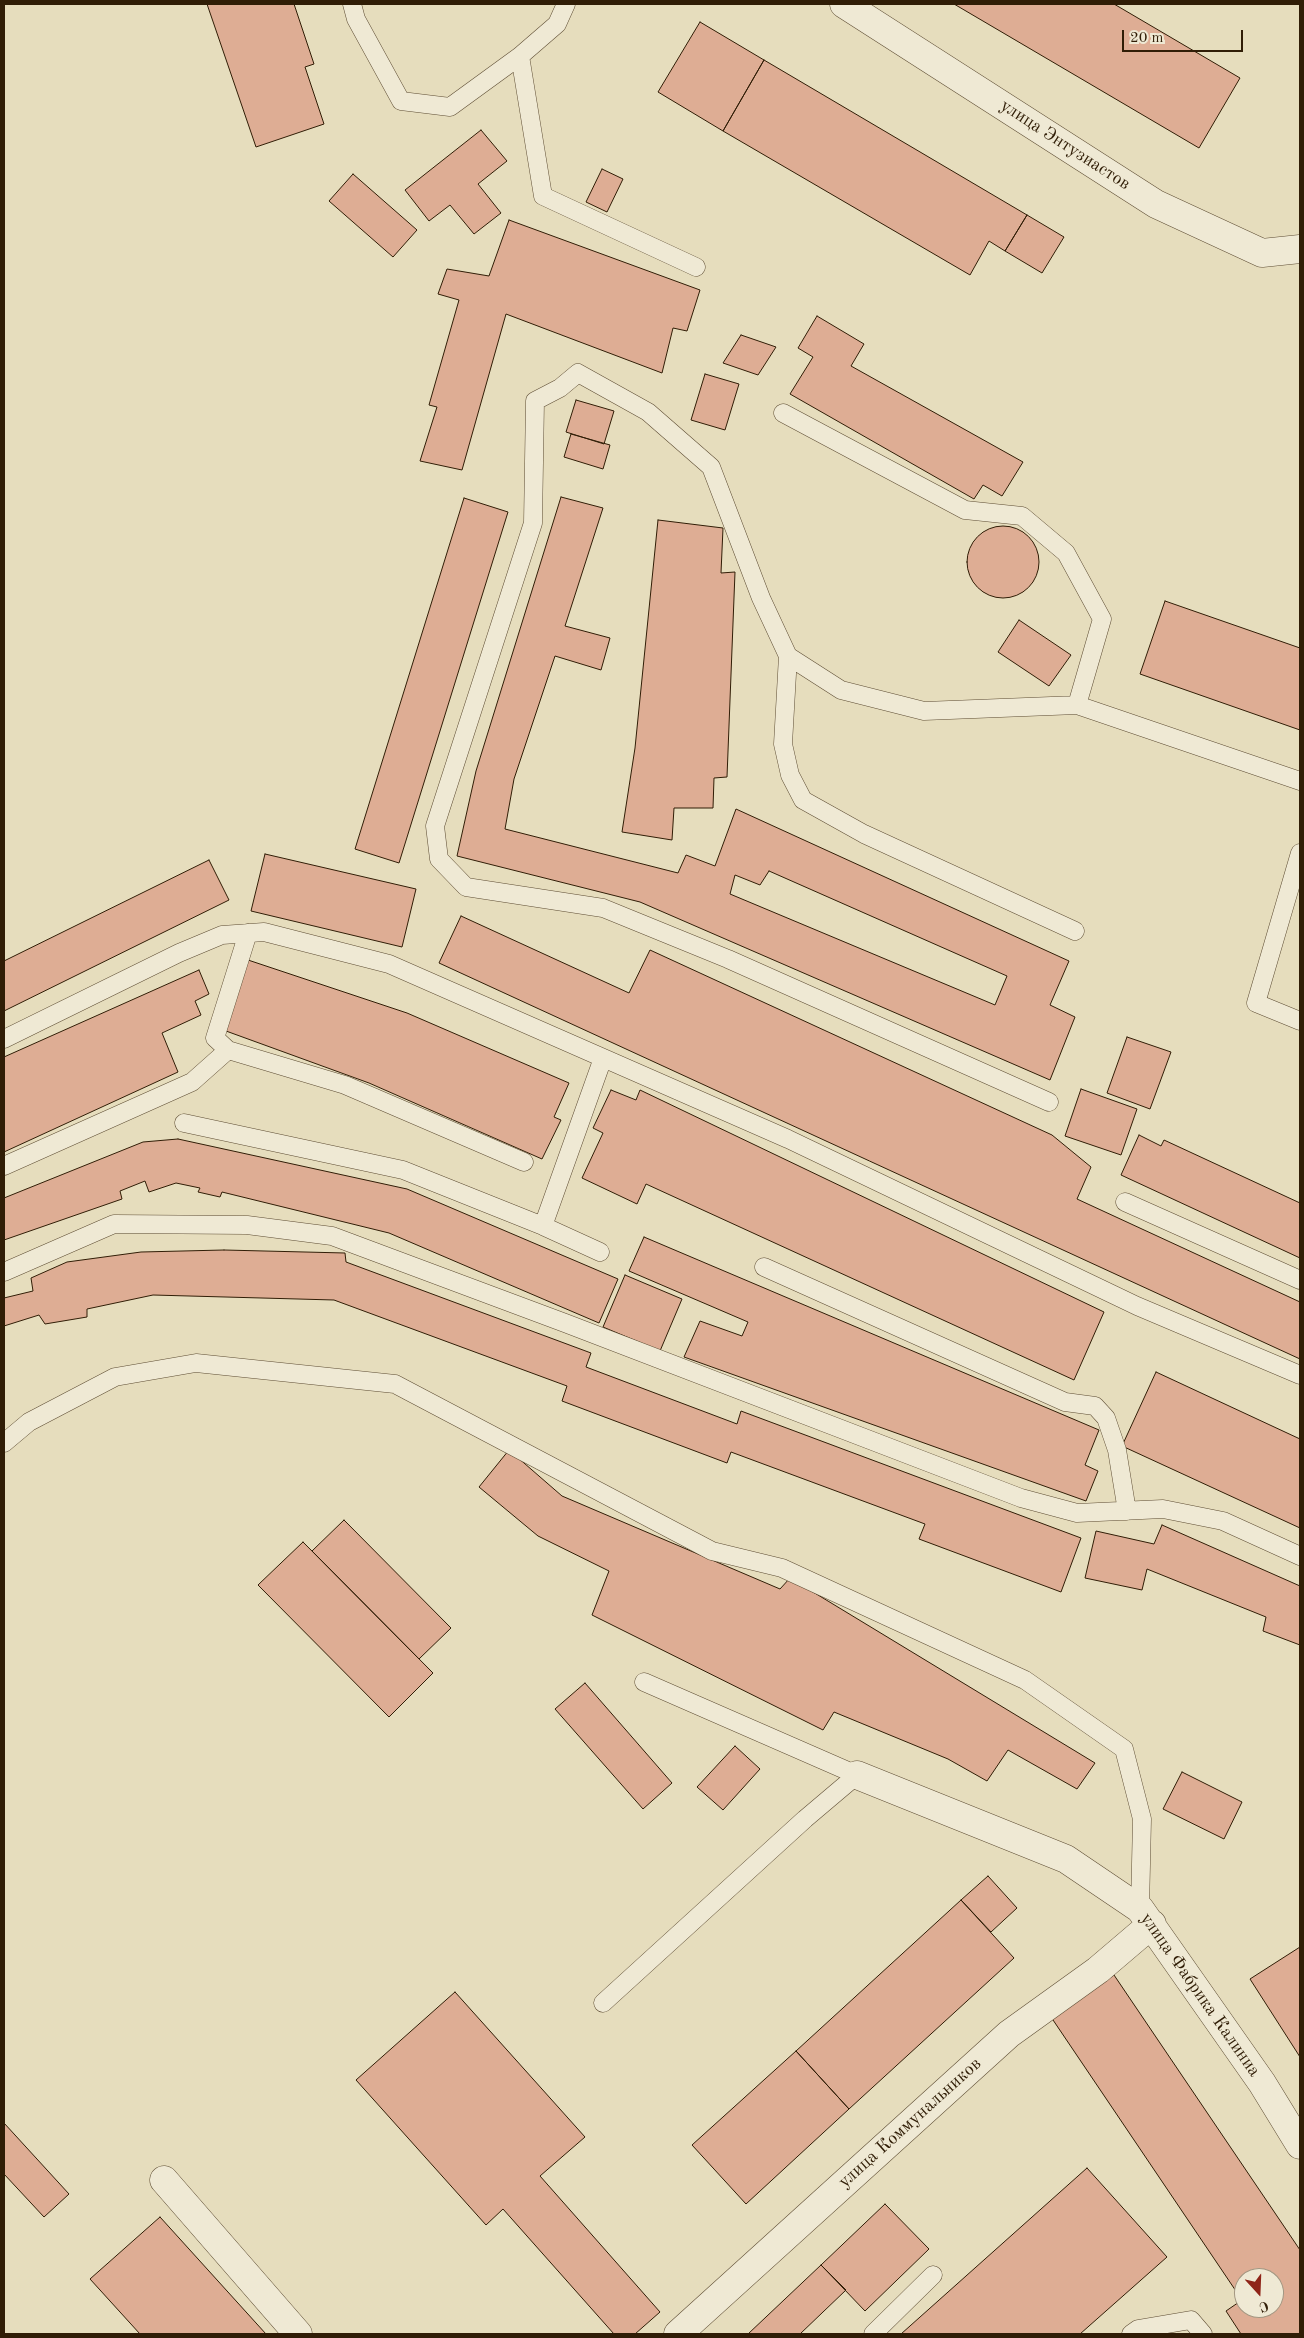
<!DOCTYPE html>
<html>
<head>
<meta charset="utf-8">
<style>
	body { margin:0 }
	#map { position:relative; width:1304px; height:2338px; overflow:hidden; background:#e6ddbd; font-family:"Old Standard TT",serif }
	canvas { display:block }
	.frame { position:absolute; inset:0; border:5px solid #301d06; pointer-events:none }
	.north { position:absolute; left:1234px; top:2268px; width:50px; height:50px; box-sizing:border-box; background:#efe9d4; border:1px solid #a39782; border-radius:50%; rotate:160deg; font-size:14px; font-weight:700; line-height:20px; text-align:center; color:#301d06 }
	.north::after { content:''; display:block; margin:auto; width:18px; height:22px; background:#8f2418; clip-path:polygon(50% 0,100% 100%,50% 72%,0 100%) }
	.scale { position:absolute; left:1122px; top:30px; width:121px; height:22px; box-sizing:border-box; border:2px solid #301d06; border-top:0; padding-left:6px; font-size:15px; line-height:18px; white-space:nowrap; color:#301d06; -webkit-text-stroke:4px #efe9d4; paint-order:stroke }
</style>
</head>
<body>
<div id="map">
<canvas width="1304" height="2338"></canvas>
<div class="frame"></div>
<div class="north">С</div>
<div class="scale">20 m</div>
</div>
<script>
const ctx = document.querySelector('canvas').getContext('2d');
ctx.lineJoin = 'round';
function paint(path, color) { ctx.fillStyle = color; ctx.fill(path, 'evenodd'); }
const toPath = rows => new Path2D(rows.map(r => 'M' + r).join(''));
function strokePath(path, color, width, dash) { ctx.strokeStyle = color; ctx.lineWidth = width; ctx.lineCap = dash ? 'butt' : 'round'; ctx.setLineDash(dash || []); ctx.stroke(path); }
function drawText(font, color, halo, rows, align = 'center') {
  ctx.font = font + ' "Old Standard TT",serif'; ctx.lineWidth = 5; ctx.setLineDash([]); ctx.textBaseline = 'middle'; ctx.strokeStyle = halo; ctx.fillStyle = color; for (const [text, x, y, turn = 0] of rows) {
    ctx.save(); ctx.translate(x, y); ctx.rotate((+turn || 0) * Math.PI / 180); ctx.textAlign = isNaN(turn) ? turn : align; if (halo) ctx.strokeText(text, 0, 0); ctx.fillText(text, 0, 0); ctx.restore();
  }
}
const building = toPath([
	[207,4,294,4,314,64,305,67,324,124,256,147,207,4],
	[954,4,1114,4,1240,78,1199,148,954,4],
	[700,22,764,60,723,131,658,92,700,22],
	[764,60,1027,215,1005,251,989,241,970,275,723,131,764,60],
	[481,130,507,161,478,184,501,213,474,234,450,205,429,221,405,190,481,130],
	[602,169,623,179,607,212,586,202,602,169],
	[353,174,417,230,393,257,329,201,353,174],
	[1027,215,1064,237,1042,273,1005,251,1027,215],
	[509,220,700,290,687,331,673,328,662,373,506,314,462,470,420,461,437,407,429,405,459,300,438,294,447,269,489,276,509,220],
	[817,316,864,344,851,366,1023,462,1002,496,983,485,974,499,790,394,813,357,798,348,817,316],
	[741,335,776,347,758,375,723,363,741,335],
	[705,374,739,384,725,430,691,420,705,374],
	[576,400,614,411,604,444,566,432,576,400],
	[571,434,610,445,603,469,564,457,571,434],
	[561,497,603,508,565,626,610,638,601,670,555,656,514,779,505,829,678,873,686,855,715,866,736,809,1069,961,1050,1005,1075,1017,1050,1080,640,902,457,856,476,771,561,497],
	[769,871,1007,976,995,1005,730,894,735,875,760,885,769,871],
	[464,498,508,512,399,863,355,849,464,498],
	[658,520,723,528,721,573,735,572,727,777,714,778,713,808,674,808,672,840,622,832,635,748,658,520],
	'967 562a36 36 0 1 1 72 0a36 36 0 1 1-72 0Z',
	[1165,601,1300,648,1300,730,1140,674,1165,601],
	[1019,620,1071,655,1049,686,998,652,1019,620],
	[265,854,416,889,402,947,251,911,265,854],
	[209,860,229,900,4,1011,4,961,209,860],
	[461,916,629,993,650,950,1052,1135,1091,1167,1077,1199,1300,1302,1300,1359,439,963,461,916],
	[248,960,407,1013,569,1083,554,1117,561,1120,542,1159,369,1083,226,1031,248,960],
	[199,970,209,994,195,1001,201,1015,162,1033,178,1072,4,1152,4,1057,199,970],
	[1127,1037,1171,1052,1150,1109,1107,1093,1127,1037],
	[1081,1089,1137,1109,1121,1155,1065,1136,1081,1089],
	[611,1090,636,1100,640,1090,1104,1312,1074,1380,646,1184,637,1204,582,1178,603,1133,593,1128,611,1090],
	[1139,1135,1161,1146,1164,1140,1300,1203,1300,1258,1121,1175,1139,1135],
	[178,1139,407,1189,618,1279,599,1323,389,1233,222,1192,220,1197,198,1192,200,1188,176,1183,149,1192,145,1181,120,1191,122,1199,4,1240,4,1198,143,1142,178,1139],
	[644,1237,1099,1430,1085,1465,1098,1471,1086,1501,684,1357,700,1321,742,1336,748,1322,629,1271,644,1237],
	[224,1250,345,1253,346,1262,591,1353,586,1367,737,1424,741,1411,1081,1538,1061,1592,919,1539,925,1524,731,1452,727,1463,562,1401,567,1386,334,1300,153,1295,87,1309,87,1317,45,1324,39,1315,4,1326,4,1298,33,1291,31,1278,67,1262,141,1252,224,1250],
	[625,1275,682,1299,660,1351,603,1327,625,1275],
	[1156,1372,1300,1439,1300,1528,1122,1446,1156,1372],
	[509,1450,562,1496,780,1589,790,1578,1095,1763,1077,1789,1008,1750,987,1781,948,1759,834,1712,823,1730,592,1615,609,1571,538,1536,479,1487,509,1450],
	[344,1520,451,1628,419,1659,312,1551,344,1520],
	[1162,1525,1300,1586,1300,1645,1263,1631,1266,1617,1147,1569,1142,1590,1085,1578,1096,1531,1154,1544,1162,1525],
	[303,1542,433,1673,389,1717,258,1585,303,1542],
	[585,1683,672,1783,643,1809,555,1709,585,1683],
	[735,1746,760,1769,723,1810,697,1787,735,1746],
	[1182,1772,1242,1802,1224,1839,1163,1809,1182,1772],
	[988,1876,1017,1908,991,1932,961,1900,988,1876],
	[961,1900,1014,1958,849,2109,796,2051,961,1900],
	[1300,1947,1300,2057,1250,1979,1300,1947],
	[1114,1975,1300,2250,1300,2334,1241,2334,1226,2311,1242,2300,1051,2017,1114,1975],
	[1244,2278,1274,2278,1274,2308,1244,2308,1244,2278],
	[455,1992,585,2137,540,2176,660,2312,635,2334,614,2334,503,2209,486,2225,356,2080,455,1992],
	[796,2051,849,2109,746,2204,692,2145,796,2051],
	[4,2123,69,2194,44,2217,4,2174,4,2123],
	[1087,2168,1167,2257,1080,2334,901,2334,1087,2168],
	[885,2204,929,2249,865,2311,821,2265,885,2204],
	[160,2217,266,2334,140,2334,90,2279,160,2217],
	[821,2265,846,2290,800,2334,748,2334,821,2265]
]);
paint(building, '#dead94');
strokePath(building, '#301d06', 1);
const lane = toPath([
	[352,4,356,19,401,101,450,107,520,56,557,24,566,4],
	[520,56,543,196,696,267],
	[783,413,965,510,1022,516,1066,553,1102,619,1077,705],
	[788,656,783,744,790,775,803,800,864,834,1075,931],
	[1300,853,1256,1003,1300,1021],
	[248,933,215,1038,228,1050,345,1085,524,1162],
	[4,1039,179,953,222,935,264,932,389,964,788,1139,1137,1306,1300,1375],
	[1049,1102,728,959,603,908,466,887,439,859,435,826,533,523,535,401,560,388,578,373,648,412,711,467,761,598,788,656,841,690,924,711,1077,705,1300,781],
	[184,1123,403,1170,543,1226,600,1252],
	[4,1166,192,1082,228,1050],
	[1125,1202,1300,1280],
	[543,1226,603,1058],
	[764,1267,1065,1402,1095,1406,1106,1418,1117,1450,1127,1511],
	[4,1272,114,1224,247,1225,332,1236,565,1323,1021,1498,1077,1513,1163,1509,1223,1521,1300,1556],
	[4,1443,29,1422,115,1377,196,1363,395,1384,712,1551,782,1568,1025,1680,1124,1749,1142,1819,1140,1909],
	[603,2003,805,1819,857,1775,644,1682],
	[873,2334,933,2275],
	[1131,2334,1138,2329,1191,2320,1203,2334]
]);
const street = toPath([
	[844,4,1156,204,1262,253,1300,249],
	[857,1775,1066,1859,1140,1909,1262,2083,1300,2145],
	[164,2180,298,2334],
	[678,2334,1009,2034,1098,1970,1152,1924]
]);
strokePath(lane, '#5e4d34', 19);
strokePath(street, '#5e4d34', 29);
strokePath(lane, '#efe9d4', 18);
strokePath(street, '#efe9d4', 28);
drawText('18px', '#301d06', '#efe9d4', [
	["улица Энтузиастов",1065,145,33],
	["улица Фабрика Калиниа",1200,1995,55],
	["улица Коммунальников",910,2123,-42]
]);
</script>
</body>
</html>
